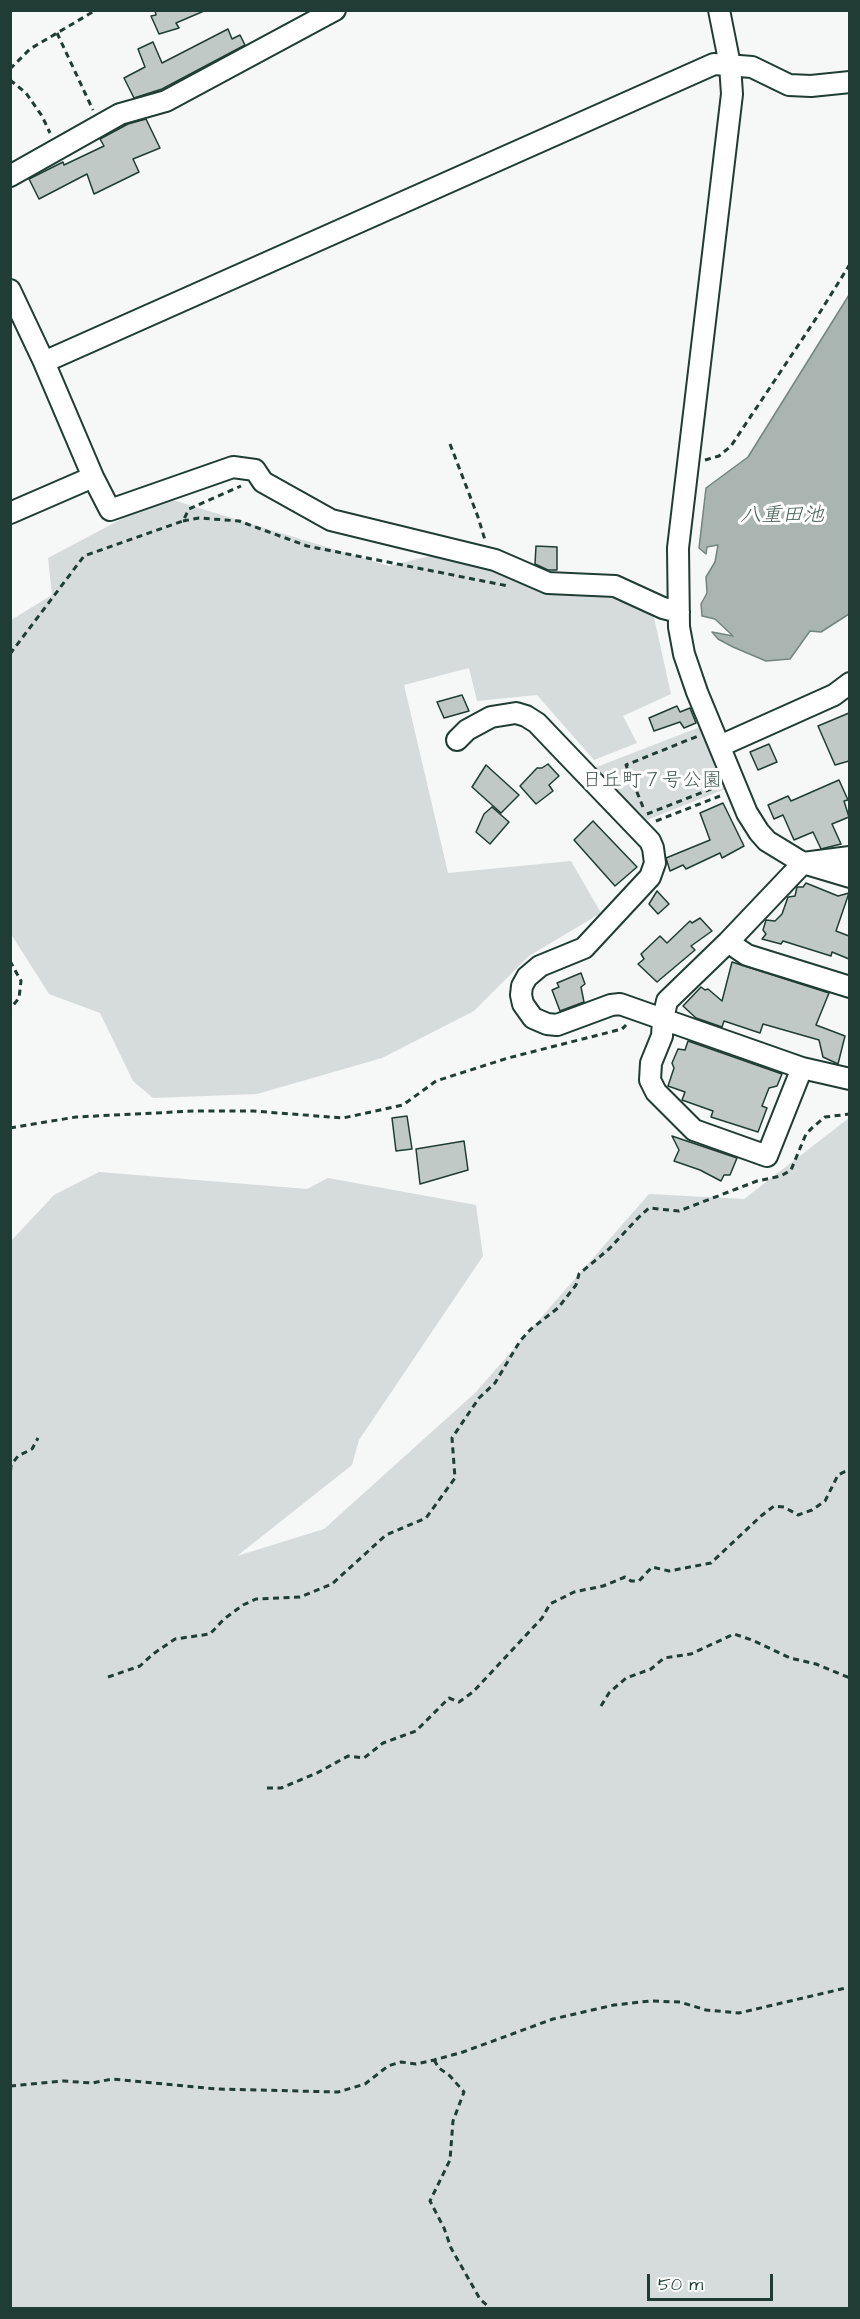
<!DOCTYPE html>
<html>
<head>
<meta charset="utf-8">
<style>
	body { margin:0 }
	#map { position:relative; width:860px; height:2319px; overflow:hidden; background:#f6f7f7; font-family:"Architects Daughter",sans-serif }
	canvas { display:block }
	.frame { position:absolute; inset:0; border:12px solid #1f3d34; pointer-events:none }
	.scale { position:absolute; left:647px; top:2274px; width:126px; height:27px; box-sizing:border-box; border:3px solid #1f3d34; border-top:0; padding-left:8px; font-size:18px; line-height:21px; white-space:nowrap; color:#1f3d34; -webkit-text-stroke:4px #fff; paint-order:stroke }
</style>
</head>
<body>
<div id="map">
<canvas width="860" height="2319"></canvas>
<div class="frame"></div>
<div class="scale">50 m</div>
</div>
<script>
const ctx = document.querySelector('canvas').getContext('2d');
ctx.lineJoin = 'round';
function paint(path, color) { ctx.fillStyle = color; ctx.fill(path, 'evenodd'); }
const toPath = rows => new Path2D(rows.map(r => 'M' + r).join(''));
function strokePath(path, color, width, dash) { ctx.strokeStyle = color; ctx.lineWidth = width; ctx.lineCap = dash ? 'butt' : 'round'; ctx.setLineDash(dash || []); ctx.stroke(path); }
function drawText(font, color, halo, rows, align = 'center') {
  ctx.font = font + ' "Architects Daughter","Klee One",sans-serif'; ctx.lineWidth = 6; ctx.setLineDash([]); ctx.textBaseline = 'middle'; ctx.strokeStyle = halo; ctx.fillStyle = color; for (const [text, x, y, turn = 0] of rows) {
    ctx.save(); ctx.translate(x, y); ctx.rotate((+turn || 0) * Math.PI / 180); ctx.textAlign = isNaN(turn) ? turn : align; if (halo) ctx.strokeText(text, 0, 0); ctx.fillText(text, 0, 0); ctx.restore();
  }
}
paint(toPath([
	[163,497,389,566,450,551,651,604,671,694,623,716,637,743,594,760,537,695,477,701,469,668,404,685,448,873,571,861,601,913,529,956,474,1011,382,1058,257,1094,153,1098,133,1081,100,1013,49,994,11,934,11,620,52,595,48,558],
	[700,727,725,789,642,822,594,768],
	[849,1118,849,2308,11,2308,11,1241,54,1195,99,1172,307,1189,328,1178,476,1205,483,1256,359,1440,352,1465,237,1556,324,1529,476,1392,649,1194,744,1199]
]), '#d6dcdb');
const water = toPath([
	[849,295,849,614,821,632,810,631,790,659,766,661,733,647,718,639,712,632,733,636,715,619,702,616,701,604,707,593,706,577,715,562,718,545,707,547,706,554,699,548,706,488,748,457,849,295]
]);
paint(water, '#aab5b1');
strokePath(water, '#72857f', 1.5);
const building = toPath([
	[155,10,204,10,204,11,176,23,179,28,159,34,151,16,156,15,155,10],
	[228,29,232,39,240,35,245,45,162,89,134,98,124,78,145,67,138,49,153,42,162,63,228,29],
	[146,119,160,148,133,159,139,172,94,194,87,174,39,199,29,179,63,162,64,165,104,146,100,139,128,124,146,119],
	[536,546,557,547,557,570,548,570,535,564,536,546],
	[462,695,469,711,444,718,437,702,462,695],
	[677,706,680,712,690,708,696,723,684,728,680,722,654,731,649,718,677,706],
	[849,713,849,761,835,765,818,726,849,713],
	[769,744,777,762,758,770,750,752,769,744],
	[548,764,559,776,549,785,553,791,536,804,520,786,537,768,542,768,548,764],
	[486,765,519,795,501,813,472,787,486,765],
	[839,780,848,800,844,801,849,817,832,824,841,844,821,849,813,832,794,840,783,815,774,819,768,805,788,796,791,801,839,780],
	[723,803,744,846,722,858,720,853,686,869,683,865,670,871,666,858,710,840,700,813,723,803],
	[492,807,509,822,490,844,476,832,484,814,492,807],
	[593,821,637,867,615,886,574,840,593,821],
	[806,883,838,896,849,893,836,931,849,936,849,959,832,952,831,956,783,941,781,944,762,939,766,934,763,930,766,920,775,921,782,914,788,897,795,896,797,887,803,887,806,883],
	[657,891,669,904,658,914,649,904,657,891],
	[700,918,712,931,691,946,695,950,657,982,638,964,644,959,641,954,660,936,667,943,690,921,692,923,700,918],
	[732,962,829,993,816,1025,845,1036,838,1064,823,1057,819,1040,763,1024,760,1033,724,1021,722,1027,696,1018,683,1006,701,987,705,990,708,989,722,1001,732,962],
	[581,973,585,984,581,987,584,1002,560,1011,552,990,559,987,557,983,581,973],
	[688,1041,782,1074,777,1086,769,1088,762,1106,767,1108,758,1132,711,1117,713,1111,682,1100,685,1092,668,1086,674,1068,672,1063,678,1049,685,1050,688,1041],
	[407,1116,412,1149,396,1151,392,1118,407,1116],
	[672,1136,737,1158,730,1175,724,1175,721,1181,700,1170,674,1161,679,1150,672,1136],
	[464,1141,468,1170,420,1184,416,1149,464,1141]
]);
paint(building, '#c0c9c6');
strokePath(building, '#1f3d34', 1.5);
const minor = toPath([
	[719,10,730,65,732,94,678,548,679,627,684,654,697,692,747,813,759,832,767,841,803,863,850,877],
	[10,176,120,114,166,101,335,10],
	[10,290,44,362,93,477,110,510,233,467,255,470,263,482,331,520,495,560,548,583,615,586,663,608,679,612],
	[44,362,714,64,752,67,789,85,811,86,850,82],
	[10,513,93,477],
	[457,740,467,730,491,717,516,713,526,716,537,723,556,743,650,841,653,848,655,863,650,877,584,948,540,966,527,977,522,986,521,995,523,1004,533,1018,547,1024,557,1025,611,1005,620,1004,802,1068,850,1079],
	[720,746,834,695,850,683],
	[728,942,747,955,850,987],
	[802,1068,767,1156,694,1130,656,1092,650,1080,651,1063,662,1036,663,1019,667,1001,728,942,803,863,850,857]
]);
strokePath(minor, '#1f3d34', 24);
strokePath(toPath([
	[57,33,93,110],
	[10,69,30,49,96,10],
	[10,80,26,93,42,116,50,133],
	[450,444,478,517,485,540],
	[705,460,719,456,731,446,817,317,850,264],
	[183,521,199,518,239,521,307,546,508,586],
	[10,654,84,556,183,521,189,509,241,486],
	[643,807,626,765,698,736],
	[647,814,716,787],
	[656,821,720,796],
	[10,961,21,981,19,998,10,1009],
	[10,1128,76,1117,194,1111,253,1111,343,1118,403,1105,436,1081,508,1058,622,1029,626,1025],
	[10,1481,11,1465,18,1456,32,1449,38,1438],
	[108,1677,140,1666,153,1654,175,1639,210,1634,224,1619,243,1605,256,1599,300,1597,332,1584,386,1535,426,1518,455,1478,452,1438,479,1398,495,1383,520,1341,531,1329,558,1308,576,1285,579,1274,609,1249,638,1218,649,1208,679,1211,757,1181,781,1176,791,1170,806,1134,813,1127,825,1117,850,1114],
	[601,1706,609,1693,626,1678,651,1669,664,1658,691,1654,734,1634,752,1640,790,1658,816,1664,850,1678],
	[267,1788,281,1788,317,1773,348,1756,364,1758,383,1743,416,1731,449,1698,459,1702,473,1692,542,1618,550,1604,574,1592,603,1586,625,1577,631,1581,639,1581,652,1567,669,1571,711,1563,761,1516,774,1506,784,1507,798,1515,812,1510,825,1501,838,1475,850,1469],
	[434,2060,439,2068,450,2076,464,2092,453,2121,450,2160,430,2201,444,2228,451,2248,480,2299,490,2308],
	[10,2086,63,2081,92,2083,112,2079,217,2089,338,2092,365,2084,388,2066,401,2062,416,2064,434,2060,463,2052,553,2019,614,2005,650,2001,680,2002,706,2010,739,2013,850,1987]
]), '#1f3d34', 3, [6, 4.5]);
strokePath(minor, '#fff', 20);
drawText('20px', '#445d55', '#fff', [
	["日丘町７号公園",652,782]
]);
drawText('italic 21px', '#49615a', '#fff', [
	["八重田池",782,517]
]);
</script>
</body>
</html>
